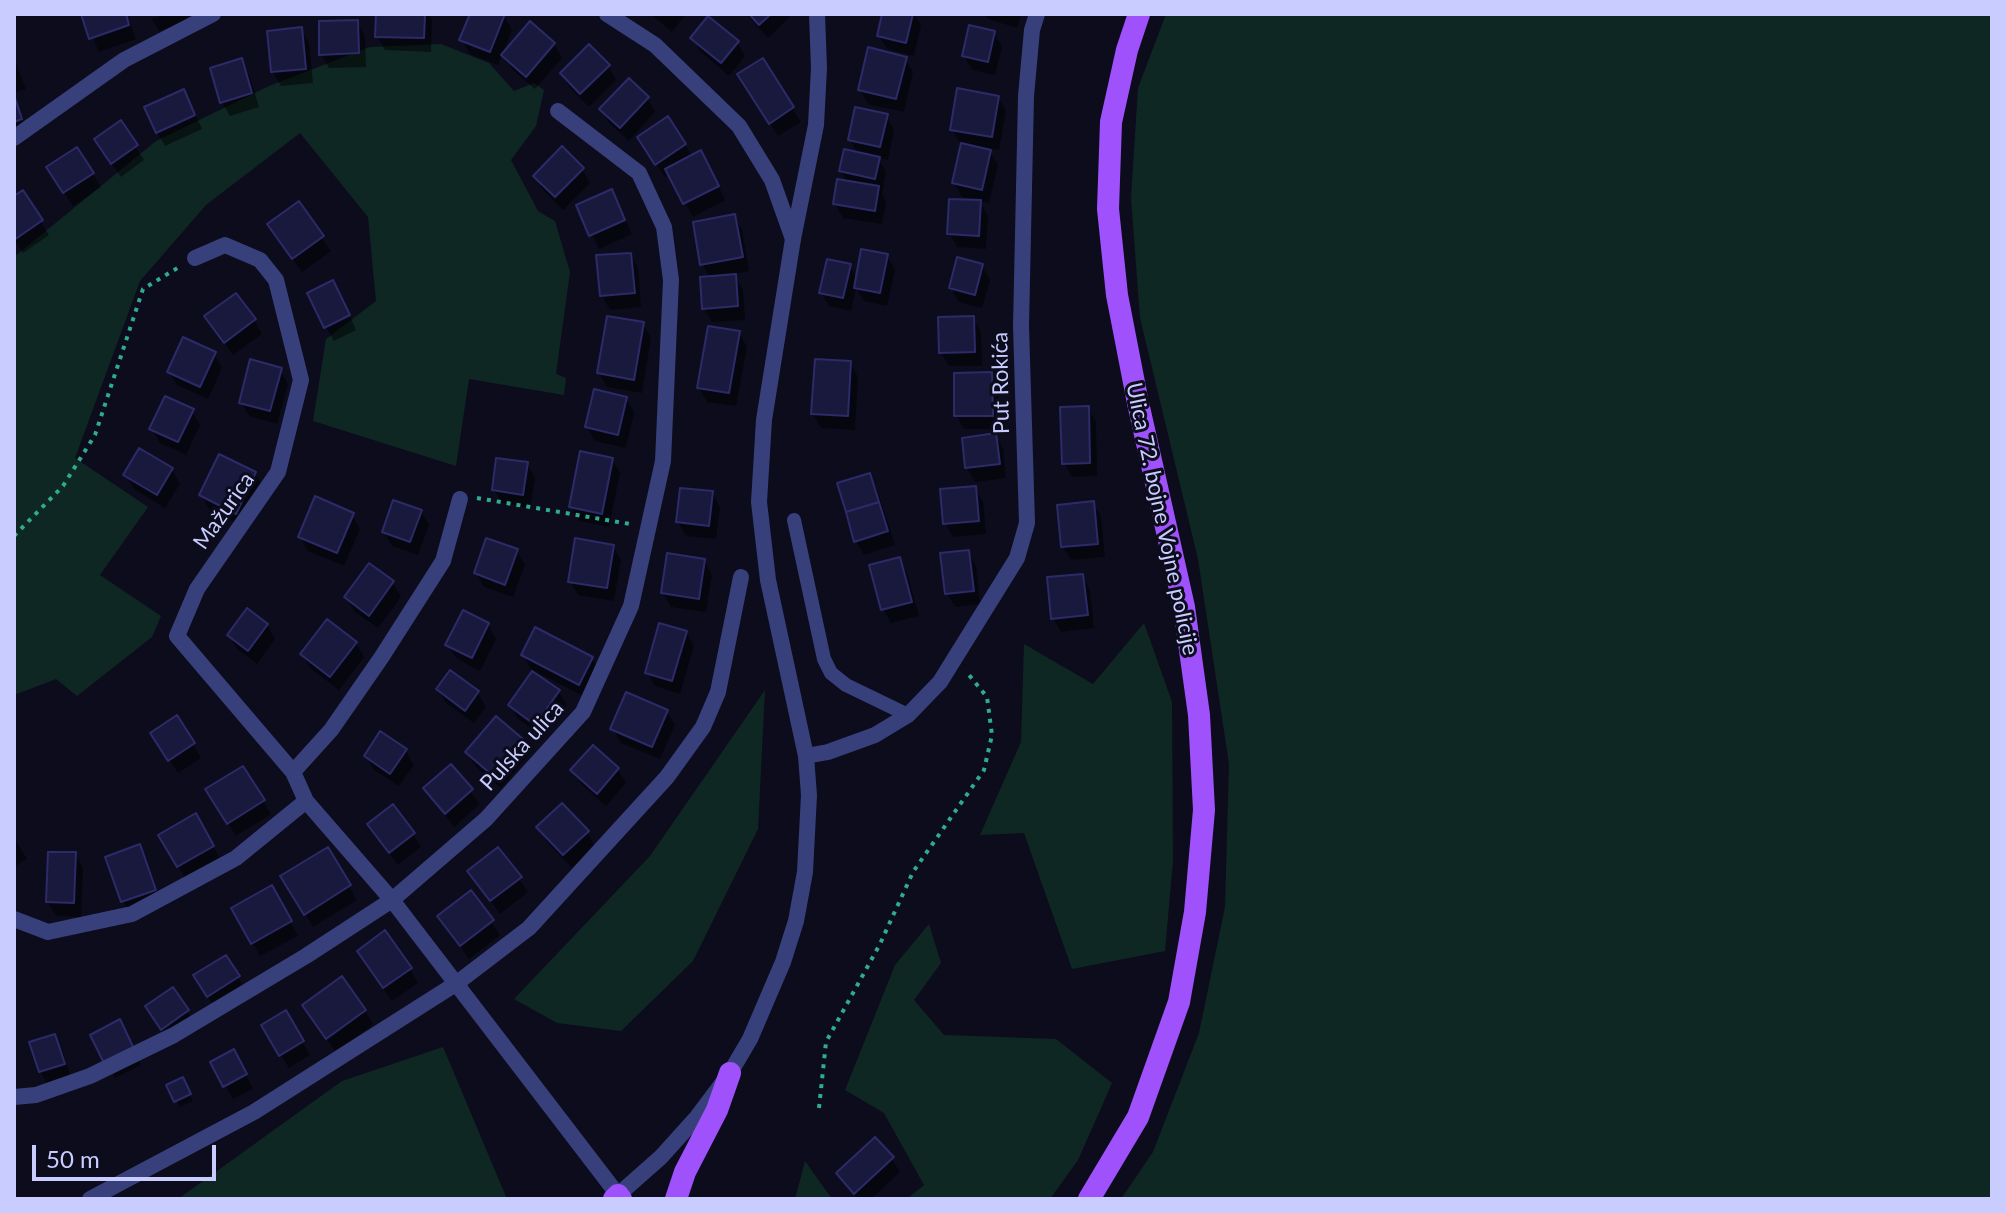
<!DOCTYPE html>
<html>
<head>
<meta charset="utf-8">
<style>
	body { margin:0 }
	#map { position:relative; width:2006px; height:1213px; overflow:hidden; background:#0c0c1d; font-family:Lato,sans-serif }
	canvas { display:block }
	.frame { position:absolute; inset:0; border:16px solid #c9ccfe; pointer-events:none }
	.scale { position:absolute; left:32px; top:1145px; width:184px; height:36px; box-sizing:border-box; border:4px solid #c9ccfe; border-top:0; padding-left:10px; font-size:24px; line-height:28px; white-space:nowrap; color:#c9ccfe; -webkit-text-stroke:6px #0c0c1d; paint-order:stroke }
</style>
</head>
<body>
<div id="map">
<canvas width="2006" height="1213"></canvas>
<div class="frame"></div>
<div class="scale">50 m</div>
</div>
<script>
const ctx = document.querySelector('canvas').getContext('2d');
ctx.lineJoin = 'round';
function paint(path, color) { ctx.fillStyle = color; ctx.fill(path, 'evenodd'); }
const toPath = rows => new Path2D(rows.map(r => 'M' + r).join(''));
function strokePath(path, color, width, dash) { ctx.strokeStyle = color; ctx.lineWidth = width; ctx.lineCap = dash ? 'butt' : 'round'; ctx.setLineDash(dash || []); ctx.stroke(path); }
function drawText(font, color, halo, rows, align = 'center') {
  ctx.font = font + ' Lato,sans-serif'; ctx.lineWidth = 6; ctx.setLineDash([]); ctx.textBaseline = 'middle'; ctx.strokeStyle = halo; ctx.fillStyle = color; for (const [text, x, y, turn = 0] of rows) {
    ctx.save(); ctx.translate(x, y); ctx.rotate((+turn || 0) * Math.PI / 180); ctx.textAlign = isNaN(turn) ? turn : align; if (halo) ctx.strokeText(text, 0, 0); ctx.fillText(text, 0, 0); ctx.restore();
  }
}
paint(toPath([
	[1166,14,1992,14,1992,1199,1121,1199,1153,1152,1199,1033,1225,907,1229,764,1198,559,1140,318,1131,198,1138,88],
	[441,44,489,63,514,91,534,83,544,90,536,126,511,160,538,211,555,221,570,272,556,374,566,378,564,395,469,379,456,466,313,421,326,339,376,301,368,217,300,133,206,205,140,281,75,458,148,507,100,575,161,616,152,637,77,696,56,679,14,695,14,257,156,141,269,86,370,47],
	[1144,623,1172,702,1173,861,1165,951,1072,969,1024,833,980,835,1021,742,1024,644,1093,684],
	[765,690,758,829,693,961,621,1031,557,1023,514,999,650,856],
	[929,924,941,963,914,1000,944,1035,1056,1039,1112,1083,1078,1160,1050,1199,907,1199,924,1185,884,1113,845,1090,895,965],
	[443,1047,507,1199,178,1199,342,1081],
	[805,1161,832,1199,795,1199]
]), '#0f2722');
paint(toPath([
	[83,14,127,14,136,39,99,52],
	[166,14,198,14,198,17,159,31,152,19],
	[378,14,429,14,432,20,431,52,385,50,377,36],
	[472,14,504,16,512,30,498,65,470,54,462,40],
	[650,14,686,14,672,32],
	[746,14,787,14,789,18,768,38],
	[884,14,914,14,921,25,914,56,887,49,879,36],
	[985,14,1021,14,1017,28,988,19],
	[357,22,365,36,366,67,329,68,321,54],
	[531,24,554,44,562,58,535,89,512,69,504,55],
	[301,29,309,43,313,83,281,86,273,72],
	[994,33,1002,47,995,75,972,70,964,56],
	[693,38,737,42,745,56,729,76,701,52],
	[14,59,26,89,14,93],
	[905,59,913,72,904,112,868,104,860,90],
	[241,60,249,74,259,107,230,116,222,102,212,69],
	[762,60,801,122,778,136,748,88],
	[608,66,616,80,589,107,570,88,562,74],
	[998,97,1006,111,999,150,988,148,998,165,989,203,979,201,988,216,986,249,957,247,949,233,975,200,962,197,954,183,963,144,960,143,952,129],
	[647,98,655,112,629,141,610,124,602,110],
	[14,99,28,134,14,138],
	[191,105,202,129,165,146,157,132],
	[886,116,894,130,888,160,878,158,886,172,882,194,886,202,882,224,843,218,835,204,848,183,841,171,858,154,850,140],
	[120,123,144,160,121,177,104,153],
	[685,145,692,157,709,166,725,200,693,217,670,174,665,177,647,151],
	[582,169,590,183,563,210,543,190,535,177],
	[93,174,101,187,73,206,57,182],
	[23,193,49,235,23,253,14,240,14,199],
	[298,204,331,251,302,272,278,238],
	[619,205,632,234,599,249,578,206],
	[734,217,742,230,749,271,733,274,743,290,745,320,712,322,704,308,710,278,702,264],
	[630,255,638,268,641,307,610,310,602,296],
	[887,256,895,270,887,306,864,301,856,288,851,311,829,306,821,292,850,266,857,279],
	[982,266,990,280,982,308,959,302,951,288],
	[341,296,356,330,334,341,326,327],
	[973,318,981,332,982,366,949,366,941,353],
	[254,320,262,334,233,355,215,330],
	[643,324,651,338,642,393,607,387,599,373],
	[739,333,747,347,736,406,707,402,699,388],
	[214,354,222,368,208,399,177,385,169,372],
	[850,363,858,377,855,430,821,428,813,414],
	[280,370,288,384,277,424,249,416,241,402],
	[991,374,999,388,999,429,964,429,956,415],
	[626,399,634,412,626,448,595,441,587,427],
	[1088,408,1096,422,1097,476,1072,477,1064,463],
	[192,411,200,425,186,455,160,443,152,429],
	[995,435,1003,449,1006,478,975,482,967,468,964,439],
	[612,460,620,473,609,527,579,521,571,507],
	[527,464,535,478,530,508,502,503,494,490],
	[172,470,180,484,165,508,134,489,126,475],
	[255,474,263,487,244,527,209,509,201,495],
	[869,475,877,489,895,545,864,555,856,541],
	[975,488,983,502,986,534,953,537,945,523],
	[712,493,720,507,716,539,686,536,678,522],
	[1093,503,1101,517,1105,557,1071,560,1063,547],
	[421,511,429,525,418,555,392,546,384,532],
	[352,515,360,529,344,566,308,551,300,537],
	[613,546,621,560,614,601,578,595,570,581],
	[517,551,525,565,513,597,484,587,476,573],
	[968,552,976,566,980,604,955,607,947,593],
	[899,559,907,573,919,616,891,623,883,609],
	[704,561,712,575,706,612,671,607,663,593],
	[369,566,393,583,401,597,378,628,354,611,346,597],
	[1082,576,1090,590,1094,628,1061,632,1053,618],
	[267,625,275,639,257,664,237,649,229,635],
	[488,625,496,639,480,671,456,658,448,644],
	[686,632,694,646,680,694,655,686,647,672],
	[356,643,364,657,339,690,310,668,302,654],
	[523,655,592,658,600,672,587,698,531,669],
	[438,689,478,693,486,707,474,723,446,703],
	[559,692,567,705,544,737,518,719,510,705],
	[667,712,675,725,660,759,621,743,613,729],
	[381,734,406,751,414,765,399,786,374,770,366,756],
	[521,740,529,754,501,788,475,766,467,752],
	[193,744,201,758,178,773,161,747],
	[593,747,618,770,626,783,606,806,581,784,573,770],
	[451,767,480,804,454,827,426,789],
	[243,768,271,814,236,836,216,804],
	[195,816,221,860,186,880,161,836],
	[539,828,587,832,595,846,572,868,547,842],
	[413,834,421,847,398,865,378,838],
	[14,837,27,859,14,867],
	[139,847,147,860,162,904,131,915,123,901,108,858],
	[498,849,528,892,500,914,470,871],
	[327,850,357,900,313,927,283,877],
	[75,854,83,868,81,917,56,916,48,902],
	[271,888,298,936,260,956,233,908],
	[471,893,500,935,469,959,439,916],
	[226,957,246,991,216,1010,196,976],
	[367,965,410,969,418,983,392,1001],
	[187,1011,195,1025,170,1042,155,1020],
	[365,1011,373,1024,336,1052,313,1020],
	[285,1013,310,1055,289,1068,263,1026],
	[54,1036,62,1050,71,1078,48,1085,40,1071],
	[127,1036,141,1065,115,1078,107,1065],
	[212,1063,241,1066,253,1089,233,1099],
	[182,1080,193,1101,180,1107,169,1086],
	[875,1140,892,1159,900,1172,871,1199,857,1199,839,1174]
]), '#0007');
const building = toPath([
	[81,14,126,14,129,25,89,39,81,14],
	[376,14,425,14,424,38,375,37,376,14],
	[470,14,505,14,490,52,459,40,470,14],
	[749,14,771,14,759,25,749,14],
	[882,14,913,14,906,43,877,36,882,14],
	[708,16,739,41,721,63,690,38,708,16],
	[358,20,359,53,319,55,319,21,358,20],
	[530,21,555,43,526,77,501,55,530,21],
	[969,25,995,31,988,62,962,56,969,25],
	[302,27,306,69,271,72,267,31,302,27],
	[589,44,610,65,580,94,560,73,589,44],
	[868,47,907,57,896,99,858,90,868,47],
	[242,58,252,93,220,103,210,68,242,58],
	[763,58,794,107,769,124,737,74,763,58],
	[629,78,649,97,620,128,599,109,629,78],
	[957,88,999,96,992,137,950,130,957,88],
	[184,89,195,115,156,133,144,107,184,89],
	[14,95,22,119,14,122,14,95],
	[855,107,888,114,880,147,848,140,855,107],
	[668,116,686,144,655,165,637,137,668,116],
	[121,120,138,145,111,164,94,139,121,120],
	[961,143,991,150,982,190,952,183,961,143],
	[562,146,584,168,555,197,533,176,562,146],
	[77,147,94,173,63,193,46,167,77,147],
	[844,149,880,157,875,179,839,171,844,149],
	[701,150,719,186,683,204,665,169,701,150],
	[837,179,879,186,875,211,833,204,837,179],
	[612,189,625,220,589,236,576,205,612,189],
	[23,190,43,220,14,240,14,196,23,190],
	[949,199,981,200,979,236,947,234,949,199],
	[299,201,324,236,292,259,267,224,299,201],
	[735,214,743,257,700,265,693,222,735,214],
	[861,249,888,254,880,293,854,288,861,249],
	[631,253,635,293,600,296,596,255,631,253],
	[957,257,983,264,975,295,949,288,957,257],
	[827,259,851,264,843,298,819,293,827,259],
	[736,274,738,306,702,309,700,277,736,274],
	[333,280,350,315,324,328,307,293,333,280],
	[236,293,256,319,224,343,204,316,236,293],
	[607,316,644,322,634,380,597,373,607,316],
	[974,316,975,352,939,353,938,317,974,316],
	[708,326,740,331,729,393,697,388,708,326],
	[183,337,216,352,200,387,167,372,183,337],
	[250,359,282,368,270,411,239,403,250,359],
	[815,359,851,361,848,416,811,414,815,359],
	[992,372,993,416,954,416,954,373,992,372],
	[594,389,627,397,618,435,585,427,594,389],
	[165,396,194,409,178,442,149,429,165,396],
	[1089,406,1090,463,1062,464,1060,407,1089,406],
	[996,433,1000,464,965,468,962,438,996,433],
	[139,448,173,468,157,495,123,475,139,448],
	[580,451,613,458,602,514,569,507,580,451],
	[219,454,256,472,236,514,199,495,219,454],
	[496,458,528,462,523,495,492,490,496,458],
	[870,473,879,502,846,512,837,483,870,473],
	[976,486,979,521,943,524,940,489,976,486],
	[680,488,713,491,709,526,676,522,680,488],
	[315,496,354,513,337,553,298,537,315,496],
	[393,500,422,510,410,542,382,532,393,500],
	[1094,501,1098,544,1061,547,1057,505,1094,501],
	[879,502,888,531,854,542,846,512,879,502],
	[486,538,518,549,505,585,474,573,486,538],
	[575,538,614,545,607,588,568,582,575,538],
	[969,550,974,591,945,594,940,553,969,550],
	[667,553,705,559,699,599,661,593,667,553],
	[900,557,912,602,881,610,869,565,900,557],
	[369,563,394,581,369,616,344,597,369,563],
	[1083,574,1088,615,1051,619,1047,577,1083,574],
	[247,608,268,624,248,651,227,635,247,608],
	[463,610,489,623,472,658,445,645,463,610],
	[327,619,357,642,330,677,300,654,327,619],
	[659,623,687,631,672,681,645,673,659,623],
	[535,627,593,657,579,685,521,655,535,627],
	[450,670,479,691,465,711,436,689,450,670],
	[532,671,560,690,535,725,508,705,532,671],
	[626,692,668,710,652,747,610,729,626,692],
	[177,715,195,743,168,761,150,733,177,715],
	[496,716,523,739,492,775,465,752,496,716],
	[380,731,407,749,390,774,364,756,380,731],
	[593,745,619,768,597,794,570,770,593,745],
	[451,764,473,789,445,814,423,788,451,764],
	[243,766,265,800,227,824,205,789,243,766],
	[562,803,589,831,563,855,536,827,562,803],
	[393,804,415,833,389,853,367,824,393,804],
	[196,813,214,846,177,867,158,835,196,813],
	[140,844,156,890,121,902,105,857,140,844],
	[328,847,351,885,304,915,280,876,328,847],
	[498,847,522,877,490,901,467,871,498,847],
	[48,852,76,852,74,903,46,902,48,852],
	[272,885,292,921,251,944,231,908,272,885],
	[471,890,494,920,460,946,437,916,471,890],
	[385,930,412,968,383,988,357,951,385,930],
	[226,955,240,976,207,997,193,975,226,955],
	[342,976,366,1010,326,1039,302,1005,342,976],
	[173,987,189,1010,161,1030,145,1006,173,987],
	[286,1010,304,1041,279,1056,261,1025,286,1010],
	[120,1019,135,1051,105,1065,90,1035,120,1019],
	[55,1034,65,1064,39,1072,29,1042,55,1034],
	[234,1049,247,1074,223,1087,210,1062,234,1049],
	[183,1077,191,1094,174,1102,166,1085,183,1077],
	[875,1137,894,1157,854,1194,836,1173,875,1137]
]);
paint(building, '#19183d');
strokePath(building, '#2c2b69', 2);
strokePath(toPath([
	[477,498,630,524],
	[14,536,63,486,95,435,143,289,179,267],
	[819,1108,826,1042,880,944,913,872,984,770,992,735,987,697,969,675]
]), '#2fac8f', 4, [4, 6]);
strokePath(toPath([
	[794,520,824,659,831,673,846,685,908,715]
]), '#37407b', 14);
strokePath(toPath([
	[607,14,655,45,739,126,772,180,793,239],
	[14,138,124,60,213,14],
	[195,258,225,245,260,260,276,280,301,380,278,472,197,589,177,636,293,772,306,801,392,900,618,1195],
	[806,756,828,752,875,735,908,715,940,682,1017,558,1027,523,1021,326,1026,96,1032,30,1037,14],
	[293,772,331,730,381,658,443,561,460,499],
	[14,919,48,932,132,914,236,858,306,801],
	[14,1097,36,1095,90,1076,174,1035,306,956,392,900,486,819,583,712,631,606,663,461,671,280,664,227,639,173,558,111],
	[90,1199,254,1112,457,983,529,928,667,777,703,727,718,692,741,577]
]), '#37407b', 16);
strokePath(toPath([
	[618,1195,661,1157,697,1117,730,1073,750,1039,783,962,796,921,805,872,809,795,806,756,768,580,759,502,764,420,793,239,816,125,819,68,817,14]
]), '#37407b', 16);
strokePath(toPath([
	[614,1199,618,1195,621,1199],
	[676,1199,685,1172,717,1110,730,1073],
	[1089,1199,1138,1117,1179,1002,1195,912,1204,810,1199,715,1184,607,1138,403,1117,295,1108,209,1111,122,1127,50,1139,14]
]), '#9f52fc', 22);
drawText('22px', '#c9ccfe', '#0c0c1d', [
	["Put Rokića",1001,383,-91],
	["Mažurica",224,511,-55],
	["Ulica 72. bojne Vojne policije",1162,519,78],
	["Pulska ulica",522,746,-48]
]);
</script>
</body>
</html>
